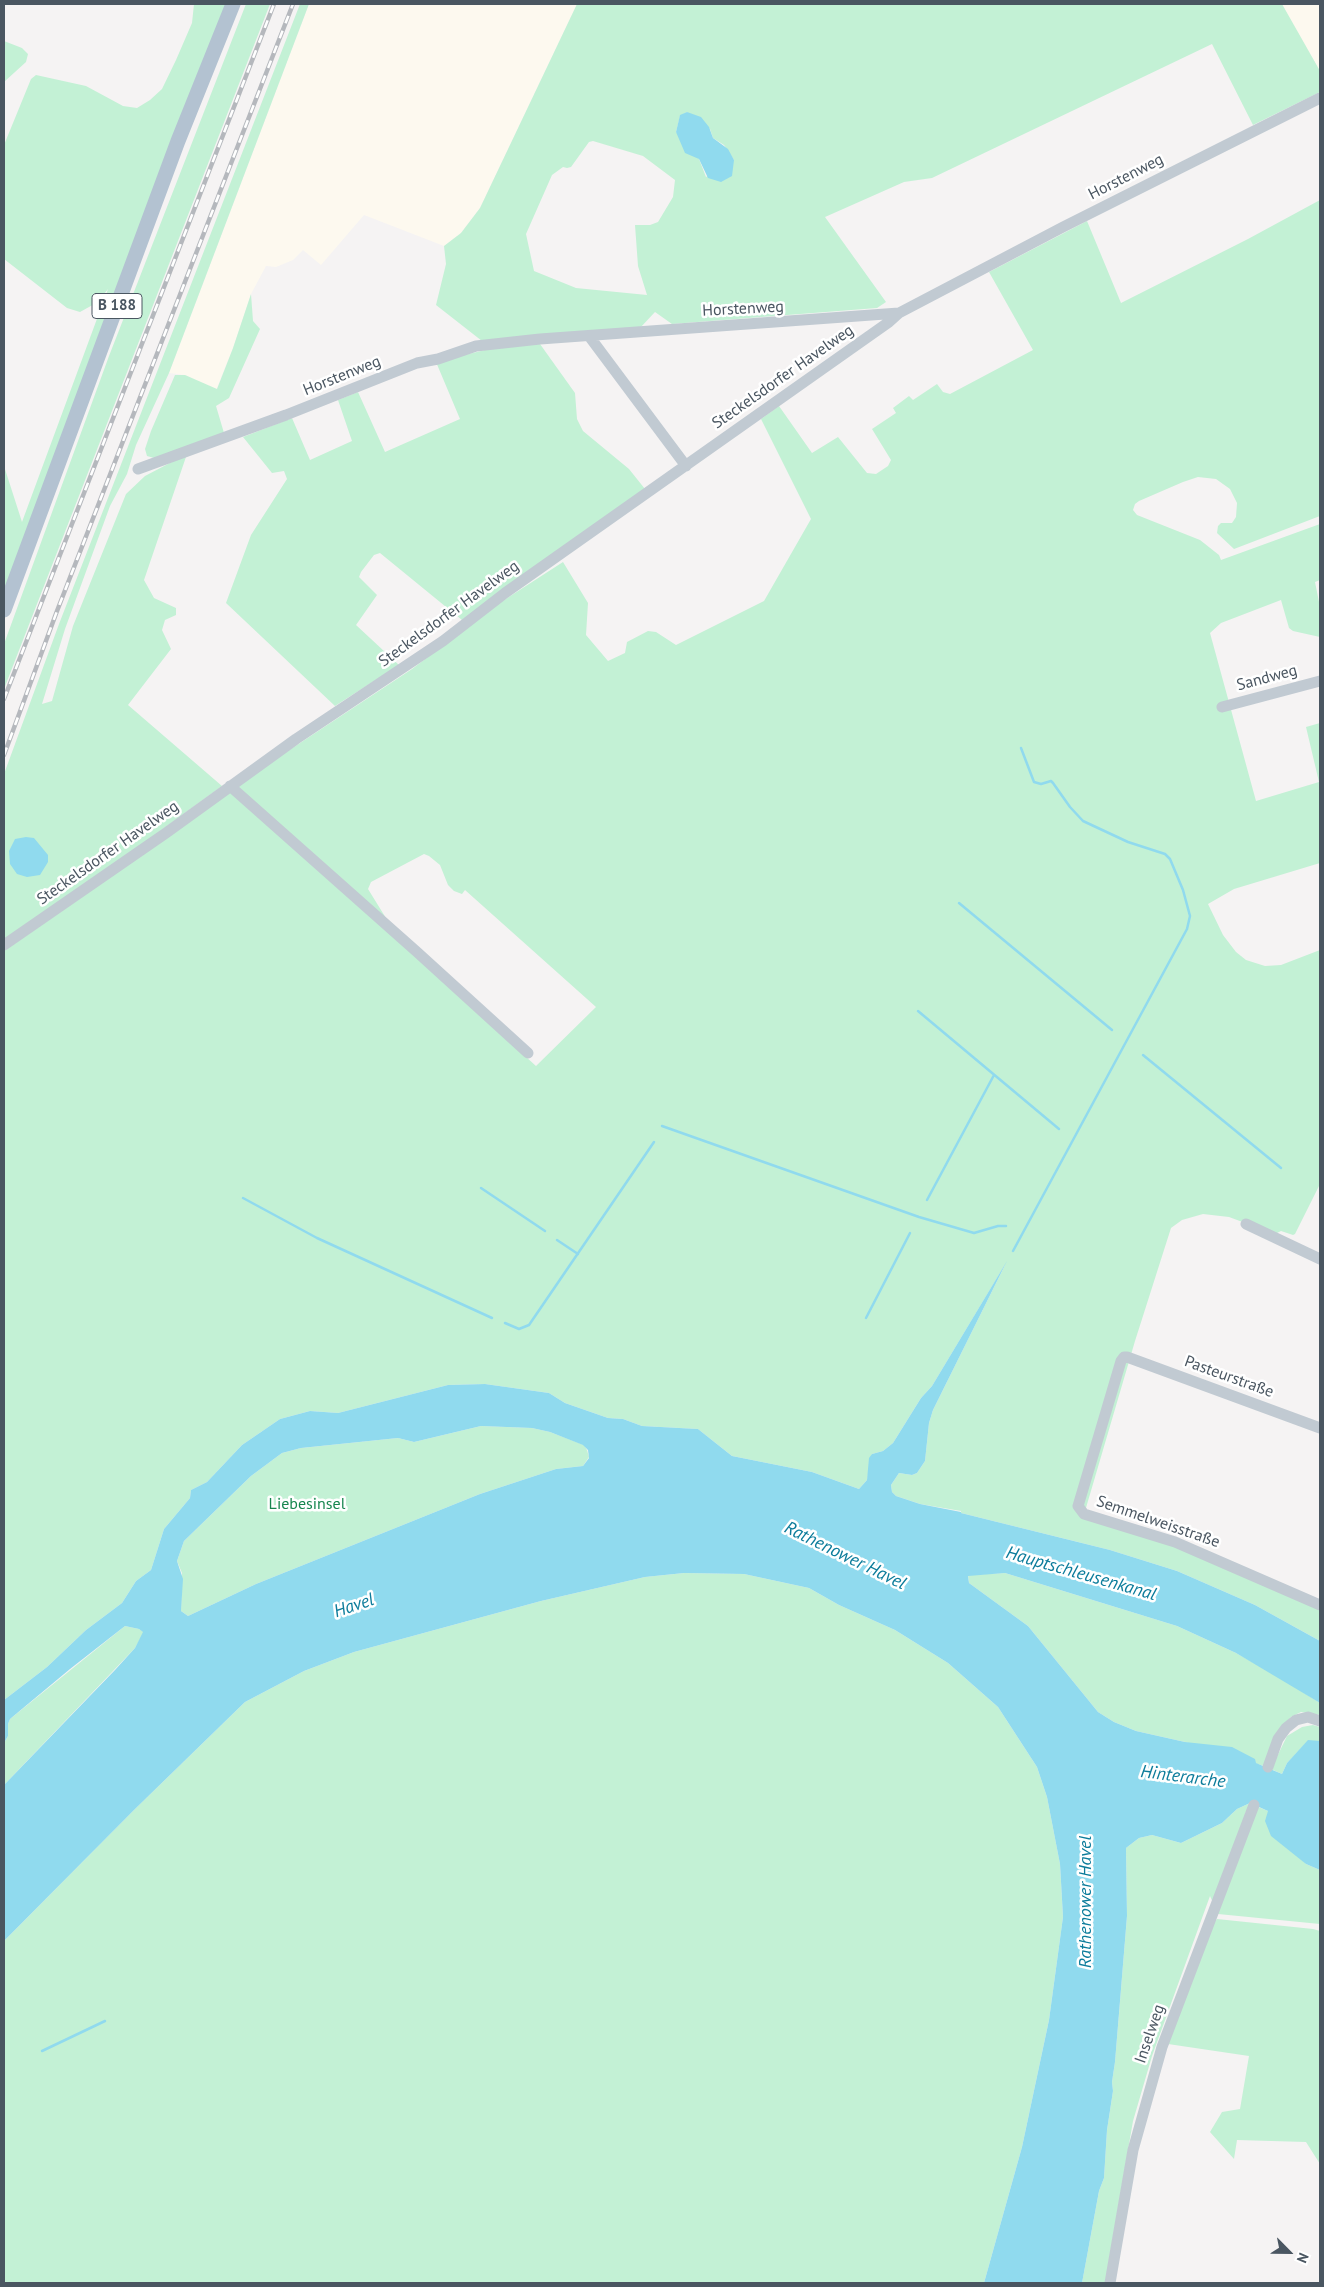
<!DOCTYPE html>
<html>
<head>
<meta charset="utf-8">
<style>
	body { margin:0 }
	#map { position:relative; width:1324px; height:2287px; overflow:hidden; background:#f5f3f3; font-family:"PT Sans",sans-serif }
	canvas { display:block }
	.frame { position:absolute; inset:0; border:5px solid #4a5661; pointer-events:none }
	.north { position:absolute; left:1264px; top:2227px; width:50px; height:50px; -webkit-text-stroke:4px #fff; paint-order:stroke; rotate:113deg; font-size:14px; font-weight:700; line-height:20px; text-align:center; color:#4a5661 }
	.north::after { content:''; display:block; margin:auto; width:18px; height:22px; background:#4a5661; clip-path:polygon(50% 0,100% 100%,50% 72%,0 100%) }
</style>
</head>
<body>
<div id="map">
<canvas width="1324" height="2287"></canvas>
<div class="frame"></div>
<div class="north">N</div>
</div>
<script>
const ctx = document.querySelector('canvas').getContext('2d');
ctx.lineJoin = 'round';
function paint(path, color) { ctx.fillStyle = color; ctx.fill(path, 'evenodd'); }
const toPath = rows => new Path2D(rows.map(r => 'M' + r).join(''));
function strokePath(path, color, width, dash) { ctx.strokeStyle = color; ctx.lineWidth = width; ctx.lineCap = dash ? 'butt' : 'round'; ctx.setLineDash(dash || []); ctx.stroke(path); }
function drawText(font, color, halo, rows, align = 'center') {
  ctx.font = font + ' "PT Sans",sans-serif'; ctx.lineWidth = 5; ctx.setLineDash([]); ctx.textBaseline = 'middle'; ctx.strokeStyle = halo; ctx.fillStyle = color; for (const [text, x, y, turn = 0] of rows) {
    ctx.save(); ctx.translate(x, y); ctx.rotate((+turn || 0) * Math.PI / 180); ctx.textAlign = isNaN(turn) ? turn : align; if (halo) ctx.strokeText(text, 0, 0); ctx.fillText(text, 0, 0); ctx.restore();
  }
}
paint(toPath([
	[309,4,577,4,480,208,461,233,444,246,364,215,321,265,303,250,293,260,276,267,266,266,251,294,233,348,216,390,185,375,169,373],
	[1282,4,1320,4,1320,71,1290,19]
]), '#fdf9ef');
paint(toPath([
	[194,4,227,4,4,593,4,466,22,522,108,289,98,302,80,312,67,308,4,259,4,145,31,79,36,75,86,86,123,106,137,108,150,100,162,89,176,60,192,23],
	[246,4,270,4,4,689,4,644,109,356],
	[300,4,309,4,169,373,136,445,127,474,110,506,65,629,42,704,52,701,73,626,126,494,145,476,187,454,144,580,154,598,176,608,176,615,165,620,162,630,171,649,128,705,222,786,108,869,4,940,4,774,59,624],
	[577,4,1282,4,1320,71,1320,92,1253,125,1212,44,932,178,904,182,825,217,886,302,877,308,672,324,655,312,640,328,482,341,436,305,446,264,444,246,461,233,480,208],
	[687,112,710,129,713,138,724,145,734,160,706,177,699,159,676,132,680,116],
	[593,141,643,156,675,180,673,197,658,222,650,225,635,225,638,266,647,295,576,288,534,271,526,234,552,175,563,167,567,168,571,167,589,142],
	[4,41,22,48,28,54,26,62,4,82],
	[1320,200,1320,516,1234,549,1217,533,1218,526,1221,523,1232,523,1236,517,1237,503,1230,489,1216,479,1198,477,1183,482,1139,501,1135,504,1133,510,1137,515,1200,540,1219,555,1221,560,1320,524,1320,580,1315,582,1320,607,1320,637,1293,631,1289,628,1281,600,1221,623,1210,633,1256,801,1319,782,1306,727,1320,723,1320,863,1234,889,1208,904,1223,935,1236,952,1246,960,1265,966,1281,965,1320,950,1320,1184,1295,1234,1293,1235,1281,1231,1275,1234,1229,1217,1203,1214,1182,1220,1171,1228,1135,1341,1083,1518,1167,1542,1320,1608,1320,1641,1255,1605,1177,1571,1110,1550,961,1513,961,1511,920,1504,896,1496,892,1492,891,1485,899,1473,912,1475,917,1473,925,1461,929,1423,933,1410,1006,1263,932,1386,921,1398,893,1443,883,1451,872,1454,867,1480,859,1489,812,1472,732,1456,698,1429,642,1426,623,1419,608,1418,565,1403,549,1393,485,1384,448,1385,338,1413,310,1411,280,1419,242,1445,207,1482,191,1490,190,1498,164,1529,151,1570,136,1581,122,1603,86,1630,47,1667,4,1700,4,951,177,831,241,782,412,669,498,604,563,562,588,603,586,635,608,661,625,653,627,642,648,631,656,632,676,645,764,601,811,519,761,419,779,406,812,453,838,437,867,473,876,474,888,466,891,460,872,429,896,413,893,408,909,396,913,400,937,384,943,392,950,394,1033,350,989,272,1087,221,1121,303,1248,239],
	[424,854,429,856,440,865,448,885,454,891,462,894,465,890,596,1007,536,1066,402,944,368,889,371,882],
	[251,294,253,321,260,329,229,398,216,406,224,433,154,458,147,456,145,449,151,431,175,375,185,375,217,389,233,348],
	[540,344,575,393,577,419,583,431,629,469,645,489,462,620,380,553,374,555,361,572,359,577,377,595,356,625,399,665,335,706,226,603,251,535,287,479,284,471,272,473,243,437,292,418,310,460,352,441,338,400,358,392,385,452,460,419,436,362,493,348],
	[481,1426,532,1428,550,1432,584,1445,587,1450,589,1457,583,1466,556,1469,480,1494,256,1584,188,1616,181,1611,182,1573,177,1561,184,1541,251,1476,282,1453,301,1448,398,1438,414,1442],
	[684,1573,744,1574,809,1588,839,1605,895,1630,948,1663,998,1707,1037,1767,1047,1797,1060,1864,1063,1917,1049,2020,1022,2147,984,2283,4,2283,4,1941,134,1810,245,1702,304,1671,354,1652,541,1601,645,1577],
	[1005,1573,1177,1626,1236,1653,1279,1677,1320,1703,1320,1715,1301,1712,1291,1717,1281,1727,1264,1766,1185,1742,1136,1731,1114,1722,1098,1712,1028,1626,969,1583,968,1575],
	[125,1626,139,1629,144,1632,135,1648,4,1785,4,1743,8,1736,8,1724,10,1719],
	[1313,1725,1320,1727,1320,1741,1308,1741,1287,1763,1282,1774,1271,1769,1287,1736,1302,1727],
	[1250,1803,1245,1814,1256,1806,1268,1811,1306,1864,1320,1870,1320,1924,1218,1914,1210,1896,1152,2056,1133,2121,1105,2283,1082,2283,1099,2191,1104,2178,1107,2130,1113,2091,1112,2082,1115,2062,1127,1916,1126,1848,1139,1838,1152,1835,1181,1843,1222,1823,1237,1809],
	[1217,1919,1313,1929,1320,1931,1320,2164,1306,2142,1237,2140,1234,2159,1210,2132,1222,2112,1240,2109,1249,2056,1168,2044,1210,1928]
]), '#c3f1d5');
paint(toPath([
	[687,112,701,117,709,127,713,138,728,149,734,160,732,176,721,182,708,178,699,159,685,153,676,132,680,115],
	[26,837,34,838,48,855,48,862,40,875,27,877,17,874,10,864,9,851,15,839],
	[1007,1261,933,1410,929,1423,925,1461,917,1473,912,1475,899,1473,891,1485,892,1492,896,1496,920,1504,961,1512,961,1513,1110,1550,1177,1571,1255,1605,1320,1641,1320,1703,1236,1653,1177,1626,1005,1573,968,1576,969,1583,1028,1626,1098,1712,1114,1722,1136,1731,1185,1742,1232,1747,1255,1759,1256,1763,1282,1774,1287,1763,1308,1740,1320,1741,1320,1870,1306,1864,1271,1836,1265,1821,1268,1811,1250,1803,1237,1809,1222,1823,1181,1843,1152,1835,1139,1838,1126,1848,1127,1916,1115,2062,1112,2082,1113,2091,1107,2130,1104,2178,1099,2191,1082,2283,984,2283,1022,2147,1049,2020,1063,1917,1060,1864,1047,1797,1037,1767,998,1707,948,1663,895,1630,839,1605,809,1588,744,1574,684,1573,645,1577,541,1601,354,1652,304,1671,245,1702,134,1810,4,1941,4,1785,115,1670,135,1648,143,1632,139,1629,125,1626,70,1669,10,1719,8,1724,8,1736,4,1743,4,1700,47,1667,86,1630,122,1603,136,1581,151,1570,164,1529,190,1498,191,1490,207,1482,242,1445,280,1419,310,1411,338,1413,448,1385,485,1384,549,1393,565,1403,608,1418,623,1419,642,1426,698,1429,732,1456,812,1472,859,1489,867,1480,869,1458,872,1454,883,1451,893,1443,921,1398,932,1386],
	[481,1426,532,1428,550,1432,583,1445,588,1450,589,1458,583,1466,556,1469,480,1494,256,1584,188,1616,181,1611,183,1579,177,1561,184,1541,251,1476,282,1453,301,1448,398,1438,414,1442]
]), '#90daee');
strokePath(toPath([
	[959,903,1112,1030],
	[918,1011,1059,1129],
	[1143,1055,1281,1168],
	[662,1126,919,1217,974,1233,998,1226,1006,1226],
	[481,1188,545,1231],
	[243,1198,317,1238,492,1318],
	[927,1200,994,1075],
	[557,1240,578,1254],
	[1013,1251,1187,929,1190,916,1183,890,1170,859,1165,854,1128,842,1083,821,1070,807,1053,783,1051,781,1041,784,1034,782,1021,748],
	[866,1318,910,1233],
	[505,1323,519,1329,529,1325,654,1142],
	[42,2051,105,2021]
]), '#90daee', 2.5);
strokePath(toPath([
	[589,336,686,466],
	[138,469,286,415,417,363,438,359,476,346,540,339,899,313,1063,227,1320,98],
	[1222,707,1320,681],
	[230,786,417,952,528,1053],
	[4,945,166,833,296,739,443,641,505,593,889,322,899,313],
	[1246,1224,1320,1259],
	[1320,1428,1127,1357,1124,1357,1121,1361,1078,1506,1084,1514,1175,1542,1320,1605],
	[1268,1767,1278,1739,1286,1728,1296,1720,1308,1717,1320,1721],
	[1110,2283,1133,2150,1162,2047,1254,1805]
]), '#c1cad2', 11);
strokePath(toPath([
	[4,610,178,141,233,4]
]), '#b3c2d1', 15);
const rail = toPath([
	[4,699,274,4],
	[4,755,57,611,293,4]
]);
strokePath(rail, '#b5b8bd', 4.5);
strokePath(rail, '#fff', 2.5, [8]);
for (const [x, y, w] of [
	[117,306,50]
]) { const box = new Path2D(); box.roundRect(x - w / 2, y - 12.5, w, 25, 4); ctx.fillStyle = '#fff'; ctx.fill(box); strokePath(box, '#4a5661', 1); }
drawText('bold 15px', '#4a5661', null, [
	["B 188",117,306]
]);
drawText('16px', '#4a5661', '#fff', [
	["Horstenweg",1126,177,-27],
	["Horstenweg",743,309,-3],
	["Horstenweg",342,376,-22],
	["Steckelsdorfer Havelweg",783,377,-35],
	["Steckelsdorfer Havelweg",449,614,-36],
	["Sandweg",1267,678,-15],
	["Steckelsdorfer Havelweg",108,853,-35],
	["Pasteurstraße",1229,1377,20],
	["Semmelweisstraße",1158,1522,19],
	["Inselweg",1150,2034,-71]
]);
drawText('16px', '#17864f', '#fff', [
	["Liebesinsel",307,1504]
]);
drawText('italic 18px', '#0c7c9b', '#fff', [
	["Rathenower Havel",845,1556,26],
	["Hauptschleusenkanal",1081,1574,16],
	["Havel",354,1606,-19],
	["Hinterarche",1183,1777,7],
	["Rathenower Havel",1086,1902,-90]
]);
</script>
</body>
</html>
